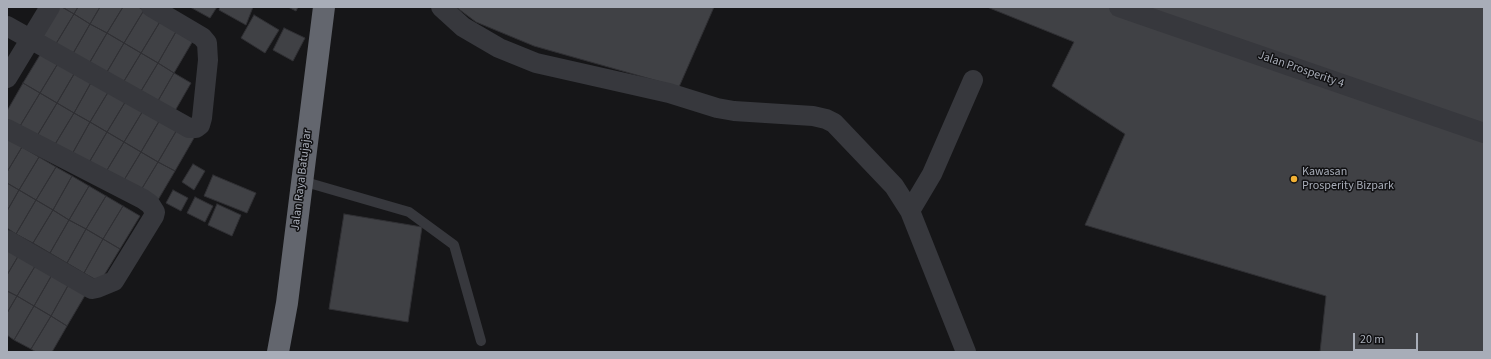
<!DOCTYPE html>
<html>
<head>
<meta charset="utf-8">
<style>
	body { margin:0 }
	#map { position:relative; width:1491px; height:359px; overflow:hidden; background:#161618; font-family:"Source Sans 3",sans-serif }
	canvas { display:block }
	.frame { position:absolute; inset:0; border:8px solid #a8adb8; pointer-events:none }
	.scale { position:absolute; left:1353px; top:333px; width:65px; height:18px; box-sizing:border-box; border:2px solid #a8adb8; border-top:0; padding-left:5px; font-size:12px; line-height:14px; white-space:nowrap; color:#a8adb8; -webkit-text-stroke:3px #111113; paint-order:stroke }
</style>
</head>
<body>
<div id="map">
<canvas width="1491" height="359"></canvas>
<div class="frame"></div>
<div class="scale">20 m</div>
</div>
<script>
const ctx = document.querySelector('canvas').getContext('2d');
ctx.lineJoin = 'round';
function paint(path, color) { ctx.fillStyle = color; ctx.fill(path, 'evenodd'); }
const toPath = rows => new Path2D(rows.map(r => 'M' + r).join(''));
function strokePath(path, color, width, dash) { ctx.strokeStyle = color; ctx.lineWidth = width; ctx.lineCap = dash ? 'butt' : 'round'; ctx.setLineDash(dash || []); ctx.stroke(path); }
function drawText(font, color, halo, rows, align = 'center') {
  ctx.font = font + ' "Source Sans 3",sans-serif'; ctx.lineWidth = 3; ctx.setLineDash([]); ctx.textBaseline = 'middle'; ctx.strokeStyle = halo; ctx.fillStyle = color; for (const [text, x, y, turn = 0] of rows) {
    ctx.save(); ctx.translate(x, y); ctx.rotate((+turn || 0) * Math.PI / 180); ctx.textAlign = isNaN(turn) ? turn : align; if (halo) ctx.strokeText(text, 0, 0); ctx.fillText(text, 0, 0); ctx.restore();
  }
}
const building = toPath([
	[55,7,62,7,74,14,54,47,37,38,55,7],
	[62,7,78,7,74,14,62,7],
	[78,7,100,7,90,24,74,14,78,7],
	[100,7,123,7,107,33,90,24,100,7],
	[123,7,138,7,144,10,124,43,107,33,123,7],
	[190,7,217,7,210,18,190,7],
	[220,7,253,7,246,25,219,10,220,7],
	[288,7,298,7,296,11,288,7],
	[456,7,714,7,679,87,534,46,476,22,456,7],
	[987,7,1484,7,1484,352,1320,352,1326,296,1085,225,1125,134,1052,86,1074,42,987,7],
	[144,10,161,20,141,53,124,43,144,10],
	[74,14,90,24,71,57,54,47,74,14],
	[254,15,279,30,265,53,241,38,254,15],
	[161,20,177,30,158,63,141,53,161,20],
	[90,24,107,33,87,67,71,57,90,24],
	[284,28,305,38,293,61,273,50,284,28],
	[177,30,194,39,174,73,158,63,177,30],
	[107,33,124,43,104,77,87,67,107,33],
	[124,43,141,53,121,86,104,77,124,43],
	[43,50,60,60,40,93,23,83,43,50],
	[141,53,158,63,138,96,121,86,141,53],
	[60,60,77,69,57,103,40,93,60,60],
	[158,63,174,73,155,106,138,96,158,63],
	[77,69,93,79,74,113,57,103,77,69],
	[174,73,191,83,172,116,155,106,174,73],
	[93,79,110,89,90,122,74,113,93,79],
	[23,83,40,93,20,126,7,119,7,111,23,83],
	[110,89,127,99,107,132,90,122,110,89],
	[40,93,57,103,37,136,20,126,40,93],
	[127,99,144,109,124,142,107,132,127,99],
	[57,103,74,113,54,146,37,136,57,103],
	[144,109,161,118,141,152,124,142,144,109],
	[74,113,90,122,71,156,54,146,74,113],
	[161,118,178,128,158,162,141,152,161,118],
	[90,122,107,132,87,166,71,156,90,122],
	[178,128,194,138,175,171,158,162,178,128],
	[107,132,124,142,104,175,87,166,107,132],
	[7,138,22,147,7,172,7,138],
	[124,142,141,152,121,185,104,175,124,142],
	[22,147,39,157,19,190,7,183,7,172,22,147],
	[141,152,158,162,138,195,121,185,141,152],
	[39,157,56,167,36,200,19,190,39,157],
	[158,162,175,171,155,205,138,195,158,162],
	[193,164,205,171,194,190,182,182,193,164],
	[56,167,72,176,53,210,36,200,56,167],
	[213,175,256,193,247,213,204,196,213,175],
	[72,176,89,186,69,220,53,210,72,176],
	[7,183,19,190,7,211,7,183],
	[89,186,106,196,86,229,69,220,89,186],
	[19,190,36,200,16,234,7,228,7,211,19,190],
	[173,190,188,198,181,211,166,203,173,190],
	[106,196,123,206,103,239,86,229,106,196],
	[195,197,213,206,205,222,187,213,195,197],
	[36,200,53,210,33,243,16,234,36,200],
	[217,204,241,215,232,236,208,225,217,204],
	[123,206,140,216,120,249,103,239,123,206],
	[53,210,69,220,50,253,33,243,53,210],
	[344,214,422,227,408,322,329,309,344,214],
	[69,220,86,229,67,263,50,253,69,220],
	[86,229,103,239,84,273,67,263,86,229],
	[103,239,120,249,100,282,84,273,103,239],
	[7,246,20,253,7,275,7,246],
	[20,253,37,263,17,296,7,291,7,275,20,253],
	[37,263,53,273,34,306,17,296,37,263],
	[53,273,70,282,51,316,34,306,53,273],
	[70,282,87,292,67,326,51,316,70,282],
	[7,291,17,296,7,313,7,291],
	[17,296,34,306,14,340,7,335,7,313,17,296],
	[34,306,51,316,31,349,14,340,34,306],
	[51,316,67,326,52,352,36,352,31,349,51,316]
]);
paint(building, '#404145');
strokePath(building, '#303034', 1);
strokePath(toPath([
	[302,181,409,212,454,245,481,341]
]), '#37383d', 10);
strokePath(toPath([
	[441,7,463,27,499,48,536,63,669,93,717,108,734,111,813,116,826,119,834,123,894,186,910,211,966,352],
	[1119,7,1484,133],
	[7,26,189,128,196,128,200,125,202,118,208,60,207,43,202,37,151,7],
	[7,78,50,7],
	[7,129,143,199,150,204,155,212,154,216,114,281,97,288,92,289,7,240],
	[910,211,932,174,973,80]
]), '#37383d', 20);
strokePath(toPath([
	[278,352,287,303,324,7]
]), '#63666e', 22);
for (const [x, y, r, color] of [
	[1294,179,4,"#f2b134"]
]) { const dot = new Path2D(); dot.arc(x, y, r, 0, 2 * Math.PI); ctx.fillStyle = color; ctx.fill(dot); strokePath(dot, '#111113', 1.5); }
drawText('12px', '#a8adb8', '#111113', [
	["Jalan Prosperity 4",1301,70,19],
	["Jalan Raya Batujajar",302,180,-83]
]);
drawText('12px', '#a8adb8', '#111113', [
	["Kawasan",1302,172],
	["Prosperity Bizpark",1302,186]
], 'left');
</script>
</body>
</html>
